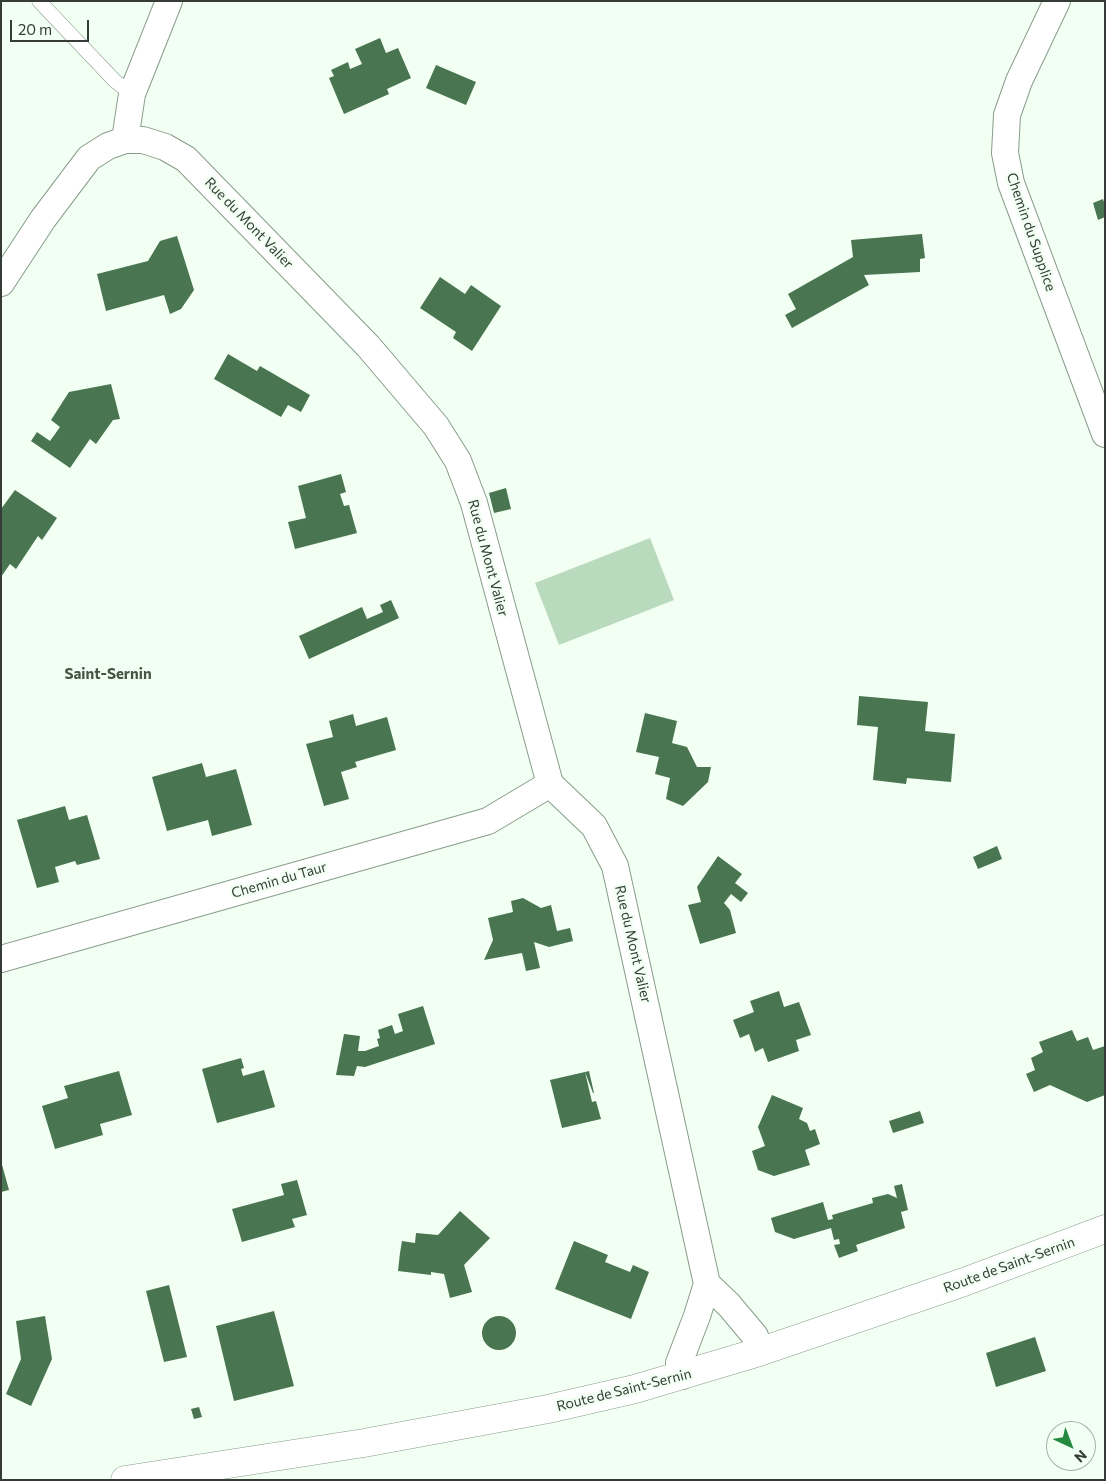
<!DOCTYPE html>
<html>
<head>
<meta charset="utf-8">
<style>
	body { margin:0 }
	#map { position:relative; width:1106px; height:1481px; overflow:hidden; background:#f2fff3; font-family:Commissioner,sans-serif }
	canvas { display:block }
	.frame { position:absolute; inset:0; border:2px solid #343c35; pointer-events:none }
	.north { position:absolute; left:1046px; top:1421px; width:50px; height:50px; box-sizing:border-box; background:#f2fff3; border:1px solid #a6b1a7; border-radius:50%; rotate:137deg; font-size:14px; font-weight:700; line-height:20px; text-align:center; color:#343c35 }
	.north::after { content:''; display:block; margin:auto; width:18px; height:22px; background:#238a3f; clip-path:polygon(50% 0,100% 100%,50% 72%,0 100%) }
	.scale { position:absolute; left:10px; top:20px; width:79px; height:22px; box-sizing:border-box; border:2px solid #343c35; border-top:0; padding-left:6px; font-size:15px; line-height:18px; white-space:nowrap; color:#343c35; -webkit-text-stroke:4px #f2fff3; paint-order:stroke }
</style>
</head>
<body>
<div id="map">
<canvas width="1106" height="1481"></canvas>
<div class="frame"></div>
<div class="north">N</div>
<div class="scale">20 m</div>
</div>
<script>
const ctx = document.querySelector('canvas').getContext('2d');
ctx.lineJoin = 'round';
function paint(path, color) { ctx.fillStyle = color; ctx.fill(path, 'evenodd'); }
const toPath = rows => new Path2D(rows.map(r => 'M' + r).join(''));
function strokePath(path, color, width, dash) { ctx.strokeStyle = color; ctx.lineWidth = width; ctx.lineCap = dash ? 'butt' : 'round'; ctx.setLineDash(dash || []); ctx.stroke(path); }
function drawText(font, color, halo, rows, align = 'center') {
  ctx.font = font + ' Commissioner,sans-serif'; ctx.lineWidth = 5; ctx.setLineDash([]); ctx.textBaseline = 'middle'; ctx.strokeStyle = halo; ctx.fillStyle = color; for (const [text, x, y, turn = 0] of rows) {
    ctx.save(); ctx.translate(x, y); ctx.rotate((+turn || 0) * Math.PI / 180); ctx.textAlign = isNaN(turn) ? turn : align; if (halo) ctx.strokeText(text, 0, 0); ctx.fillText(text, 0, 0); ctx.restore();
  }
}
paint(toPath([
	[650,538,674,600,559,645,535,583]
]), '#badabe');
paint(toPath([
	[380,38,386,53,398,48,411,78,387,89,389,94,344,114,329,78,334,76,331,70,348,62,350,69,362,64,355,49],
	[436,65,476,82,466,105,426,88],
	[1103,199,1105,205,1105,217,1098,220,1093,203],
	[922,234,925,258,920,259,920,272,864,275,869,285,792,328,785,315,796,309,788,294,853,257,851,240],
	[177,236,194,290,181,309,170,314,164,295,106,311,97,274,148,261,160,241],
	[440,277,465,294,471,285,501,306,472,351,453,338,456,332,420,308],
	[228,354,257,371,260,366,310,395,301,412,288,405,281,417,214,379],
	[111,384,120,419,113,420,96,444,90,439,70,468,31,441,37,432,50,441,60,427,51,420,69,392],
	[341,474,346,492,340,494,344,506,349,505,357,533,295,549,288,522,306,518,298,486],
	[506,488,511,509,494,513,489,493],
	[15,490,57,518,42,540,38,536,16,569,10,564,1,577,1,509],
	[391,600,399,618,309,659,299,636,362,607,367,619,383,612,380,605],
	[859,696,928,702,925,731,955,734,951,782,907,778,906,784,873,780,878,727,857,725],
	[645,713,677,721,672,743,687,747,697,767,711,767,708,782,683,806,666,799,670,778,655,774,659,757,636,752],
	[353,714,356,726,387,717,396,750,355,762,357,767,341,772,349,799,324,806,306,744,333,737,329,721],
	[202,763,206,777,236,769,252,825,212,836,208,820,167,831,152,777],
	[65,806,69,820,87,815,100,859,77,865,75,861,55,867,59,882,37,888,17,820],
	[997,846,1002,859,978,869,973,857],
	[718,856,742,874,735,883,748,893,741,902,731,894,724,903,730,910,736,933,700,944,688,905,701,902,697,887],
	[523,898,541,908,551,905,557,931,570,928,573,941,549,947,534,942,540,968,526,971,522,953,484,960,493,940,488,918,513,912,511,901],
	[779,991,784,1007,799,1002,811,1035,796,1040,799,1051,768,1062,763,1048,755,1052,749,1034,740,1038,733,1020,754,1012,750,1001],
	[423,1006,435,1044,365,1067,357,1066,354,1076,336,1075,344,1034,360,1036,358,1051,365,1051,379,1046,377,1039,380,1038,378,1030,392,1025,395,1034,403,1031,398,1014],
	[1072,1030,1077,1041,1088,1037,1093,1050,1105,1046,1105,1095,1087,1102,1050,1085,1034,1092,1026,1074,1035,1070,1031,1058,1043,1052,1039,1042],
	[241,1058,244,1068,241,1069,243,1076,264,1070,275,1107,217,1123,202,1069],
	[119,1071,132,1115,100,1124,103,1135,55,1149,42,1106,68,1098,64,1086],
	[589,1071,594,1093,593,1093,585,1072],
	[585,1072,592,1102,596,1101,601,1119,562,1128,550,1080],
	[772,1095,803,1108,799,1119,807,1123,810,1131,815,1129,820,1144,805,1150,810,1165,774,1176,758,1170,752,1151,765,1146,758,1127],
	[920,1111,924,1123,893,1133,889,1121],
	[1,1161,9,1190,1,1192],
	[297,1180,307,1215,292,1219,295,1227,242,1242,232,1209,284,1195,281,1184],
	[902,1184,908,1210,901,1212,905,1228,856,1245,858,1251,839,1258,834,1245,840,1244,839,1239,834,1240,831,1228,794,1239,775,1232,771,1218,823,1202,828,1220,833,1219,832,1215,873,1203,872,1198,888,1194,897,1198,894,1186],
	[460,1211,490,1238,464,1265,472,1292,450,1298,444,1274,431,1272,431,1275,398,1271,400,1253,402,1241,415,1243,416,1233,438,1235],
	[574,1241,608,1255,605,1262,630,1272,633,1265,649,1272,631,1319,555,1289],
	[169,1285,187,1357,164,1362,146,1291],
	[274,1311,294,1386,234,1401,216,1326],
	[45,1316,52,1359,31,1406,6,1394,21,1359,16,1321],
	'482 1333a17 17 0 1 1 34 0a17 17 0 1 1-34 0Z',
	[1035,1337,1046,1371,996,1387,986,1353],
	[199,1407,202,1417,194,1419,191,1409]
]), '#497550');
const service = toPath([
	[39,1,115,81,132,94]
]);
const minor = toPath([
	[1057,1,1019,81,1007,115,1005,153,1011,183,1105,434],
	[125,140,132,94,169,1],
	[1,283,43,219,89,158,108,146,125,140,143,140,165,147,186,159,368,346,436,426,458,461,474,503,550,784,594,826,615,866,707,1284,697,1316,679,1363,682,1376],
	[1,959,488,821,550,784],
	[707,1284,729,1305,755,1336,759,1352]
]);
const tertiary = toPath([
	[125,1480,364,1443,548,1409,635,1389,759,1352,964,1282,1105,1229]
]);
strokePath(service, '#889c8a', 15);
strokePath(minor, '#889c8a', 28);
strokePath(tertiary, '#889c8a', 29);
strokePath(service, '#fff', 14);
strokePath(minor, '#fff', 26);
strokePath(tertiary, '#fff', 28);
drawText('14px', '#343c35', '#f2fff3', [
	["Rue du Mont Valier",249,223,46],
	["Chemin du Supplice",1031,232,71],
	["Rue du Mont Valier",488,558,75],
	["Chemin du Taur",279,880,-16],
	["Rue du Mont Valier",633,944,77],
	["Route de Saint-Sernin",1009,1265,-20],
	["Route de Saint-Sernin",624,1390,-14]
]);
drawText('bold 15px', '#445546', '#f2fff3', [
	["Saint-Sernin",108,674]
]);
</script>
</body>
</html>
